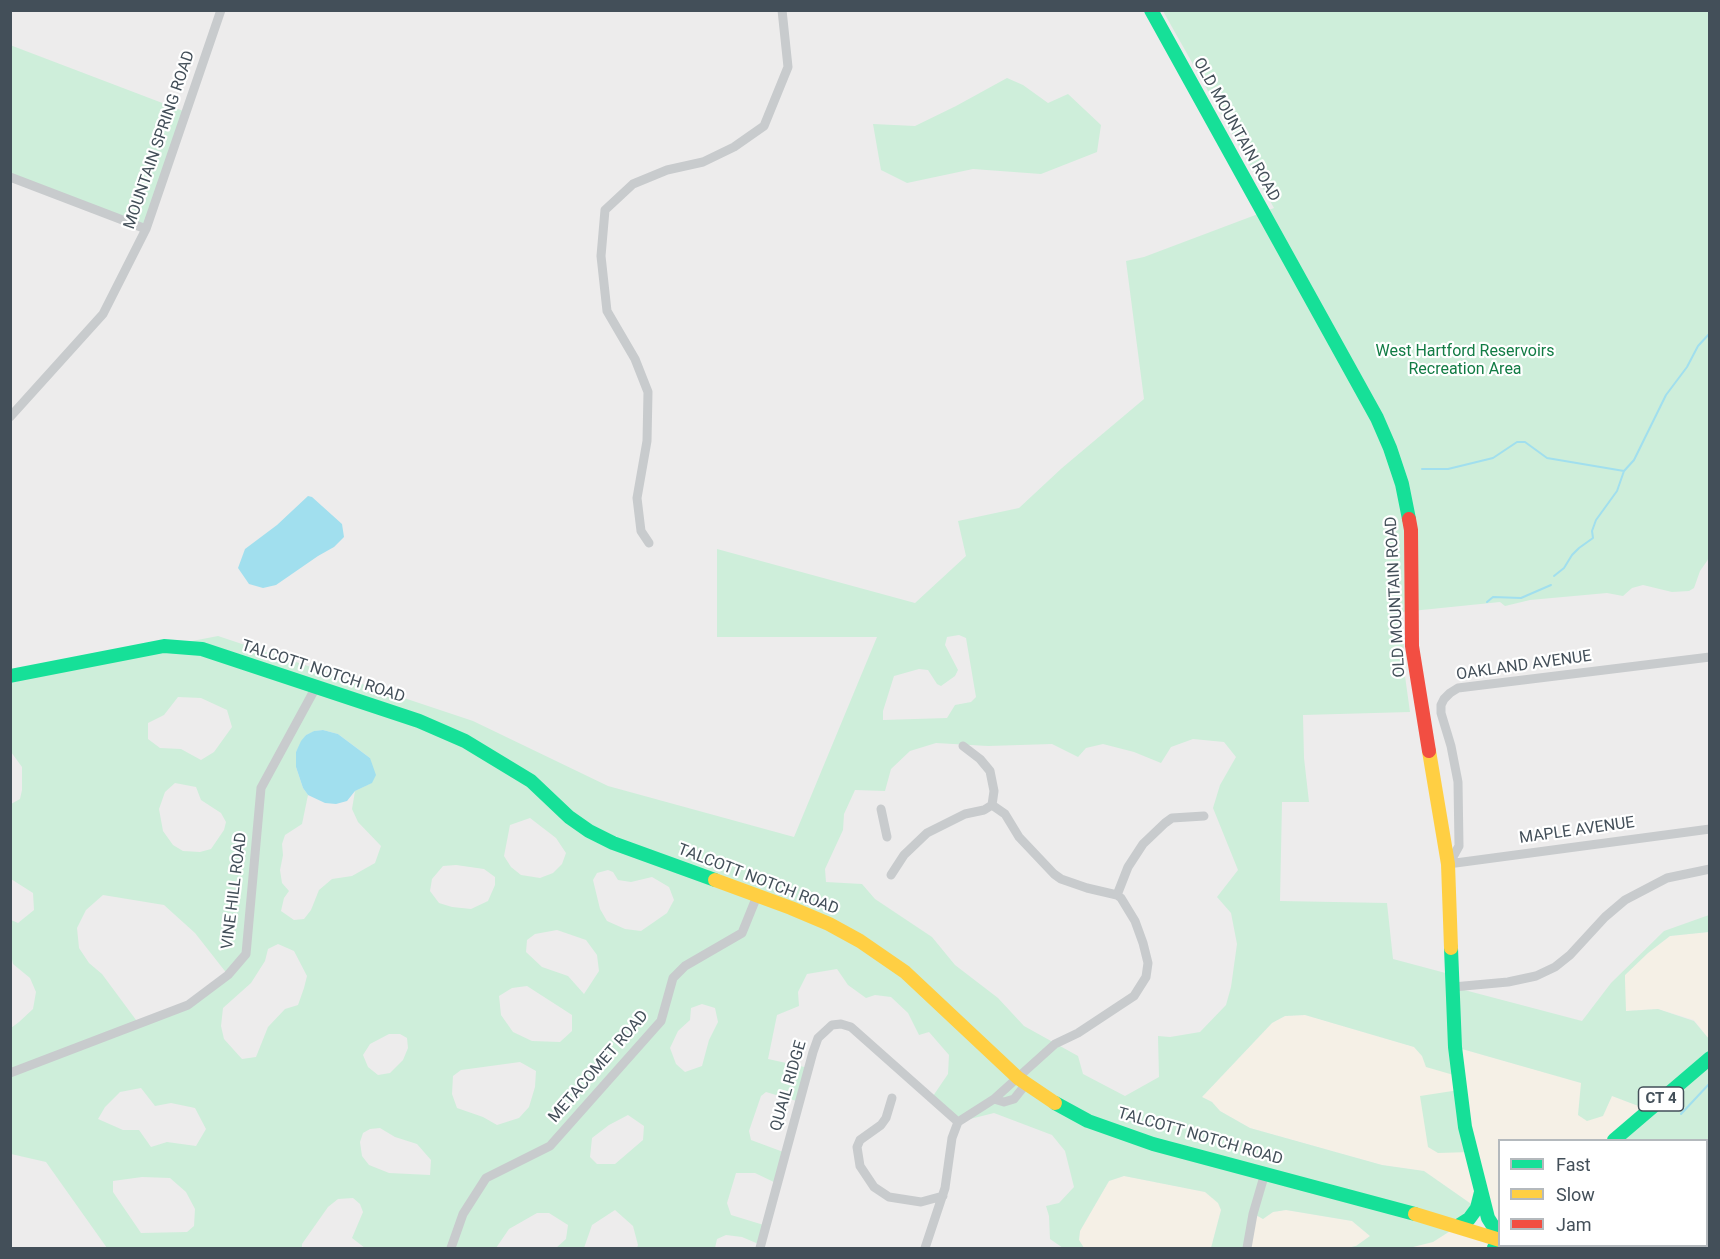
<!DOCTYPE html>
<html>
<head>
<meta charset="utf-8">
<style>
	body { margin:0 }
	#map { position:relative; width:1720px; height:1259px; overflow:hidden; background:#edecec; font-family:Roboto,sans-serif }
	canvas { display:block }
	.frame { position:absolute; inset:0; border:12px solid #434f59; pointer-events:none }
	.legend { position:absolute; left:1498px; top:1139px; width:210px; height:108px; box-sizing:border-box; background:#fff; border:2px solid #b4b9bd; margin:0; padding:8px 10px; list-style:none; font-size:18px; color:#434f59 }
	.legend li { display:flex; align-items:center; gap:12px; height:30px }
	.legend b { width:30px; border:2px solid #b4b9bd }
</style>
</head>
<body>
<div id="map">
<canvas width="1720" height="1259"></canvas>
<div class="frame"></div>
<ul class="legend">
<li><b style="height:8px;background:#16e098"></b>Fast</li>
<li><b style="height:8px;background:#ffcf43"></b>Slow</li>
<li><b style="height:8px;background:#f24e42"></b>Jam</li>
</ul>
</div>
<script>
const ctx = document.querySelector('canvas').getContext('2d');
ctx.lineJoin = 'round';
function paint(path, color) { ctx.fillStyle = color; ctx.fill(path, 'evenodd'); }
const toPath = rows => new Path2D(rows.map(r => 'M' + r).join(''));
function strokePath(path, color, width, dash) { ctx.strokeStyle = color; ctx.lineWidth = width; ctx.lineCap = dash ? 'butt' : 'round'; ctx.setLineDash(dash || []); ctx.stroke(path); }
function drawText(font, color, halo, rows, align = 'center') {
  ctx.font = font + ' Roboto,sans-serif'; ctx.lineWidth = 4.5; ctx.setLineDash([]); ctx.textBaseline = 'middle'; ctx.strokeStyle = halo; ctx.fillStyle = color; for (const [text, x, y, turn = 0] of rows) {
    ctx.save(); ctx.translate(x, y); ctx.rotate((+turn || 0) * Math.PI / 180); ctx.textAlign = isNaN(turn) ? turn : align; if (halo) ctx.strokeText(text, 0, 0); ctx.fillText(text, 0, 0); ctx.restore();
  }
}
paint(toPath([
	[1709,932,1709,1039,1694,1020,1658,1009,1625,1011,1625,975,1648,953,1670,936],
	[1305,1015,1414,1047,1422,1056,1455,1047,1582,1083,1578,1115,1603,1115,1612,1096,1649,1110,1614,1140,1500,1140,1499,1237,1477,1208,1424,1171,1382,1165,1250,1128,1220,1111,1212,1102,1202,1097,1272,1023,1285,1016],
	[1124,1176,1205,1192,1219,1203,1221,1210,1211,1248,1084,1248,1079,1240,1080,1231,1109,1181],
	[1286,1210,1352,1221,1370,1236,1356,1246,1347,1248,1247,1248,1253,1214,1263,1219,1273,1212],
	[1458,1226,1499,1240,1494,1248,1409,1248,1433,1242]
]), '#f5f0e6');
paint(toPath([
	[1163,11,1709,11,1710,555,1707,561,1700,571,1694,588,1689,591,1672,592,1643,585,1632,588,1623,596,1607,593,1530,600,1505,606,1500,602,1402,612,1405,676,1410,712,1303,715,1304,758,1309,802,1282,802,1280,901,1387,903,1393,959,1453,975,1453,987,1582,1021,1611,983,1664,931,1709,915,1709,932,1670,936,1648,953,1625,975,1625,980,1626,1011,1658,1009,1694,1021,1709,1039,1709,1248,1536,1248,1529,1246,1706,1246,1706,1140,1615,1140,1649,1110,1612,1096,1603,1116,1587,1121,1578,1115,1581,1083,1455,1047,1457,1076,1426,1067,1422,1056,1414,1047,1305,1015,1285,1016,1272,1023,1202,1097,1212,1102,1220,1111,1250,1128,1382,1165,1424,1171,1477,1208,1469,1219,1433,1242,1409,1248,1347,1248,1356,1246,1370,1236,1352,1221,1286,1210,1273,1212,1263,1219,1254,1214,1247,1248,1211,1248,1221,1210,1218,1203,1205,1192,1124,1176,1109,1181,1080,1231,1079,1240,1084,1248,1063,1248,1050,1239,1049,1216,1046,1206,1059,1203,1074,1187,1065,1151,1052,1135,994,1113,958,1122,931,1099,948,1074,949,1055,929,1032,919,1035,908,1013,891,997,875,995,866,998,848,985,837,969,807,974,798,992,799,1006,777,1015,768,1059,809,1068,800,1102,766,1092,761,1096,749,1131,751,1140,786,1153,778,1184,755,1173,736,1173,727,1203,731,1215,767,1226,761,1245,742,1237,726,1235,717,1239,715,1248,637,1248,638,1245,633,1226,615,1210,592,1225,584,1248,556,1248,566,1239,568,1225,549,1213,537,1213,509,1229,496,1248,365,1248,352,1238,363,1212,360,1204,353,1198,338,1199,328,1207,302,1244,302,1248,107,1248,46,1162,11,1154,11,1028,19,1022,33,1009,36,992,30,978,13,964,11,954,11,920,18,923,34,910,33,893,11,879,11,804,20,799,22,790,22,767,11,752,11,676,218,636,473,721,608,786,794,837,877,637,717,637,717,549,915,603,966,556,958,521,1019,508,1062,468,1144,399,1126,261,1144,257,1274,208],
	[959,635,966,638,976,697,971,702,955,705,947,718,883,720,883,711,894,676,919,669,928,670,937,684,941,686,955,676,958,670,945,645,947,637],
	[178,697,201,698,227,710,232,727,214,752,201,760,181,749,160,748,148,739,148,723,164,715],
	[323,730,338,734,370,758,371,783,355,791,352,809,358,822,381,846,375,863,352,876,332,879,319,890,311,910,304,919,294,920,281,911,284,898,289,891,282,883,280,870,283,855,282,844,285,835,302,824,308,795,303,788,296,767,296,752,306,735,315,731],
	[1193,739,1224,742,1236,757,1220,785,1213,808,1238,870,1217,897,1231,913,1237,944,1231,987,1226,1005,1200,1032,1170,1037,1158,1036,1159,1077,1125,1096,1083,1074,1078,1056,1024,1026,998,998,955,965,932,937,875,899,862,884,826,882,825,869,843,830,844,814,855,790,885,791,891,769,910,751,936,743,988,746,1052,744,1078,757,1086,748,1103,744,1134,752,1161,763,1171,747],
	[175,783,196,787,201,800,221,813,226,822,224,830,211,849,200,852,183,851,173,845,163,831,159,809,165,792],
	[530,818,556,838,566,853,562,864,553,873,540,878,521,875,511,867,504,856,510,825],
	[456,865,484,869,495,877,495,885,488,901,471,909,452,907,439,903,430,891,432,879,443,866],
	[608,870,613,872,618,880,631,882,652,877,669,887,674,900,667,913,641,931,625,929,607,921,600,909,593,880,597,873],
	[103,895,164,905,195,933,228,975,188,1005,139,1024,102,974,89,963,79,948,77,928,86,910],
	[557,930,586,940,597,955,599,971,584,994,568,976,542,967,526,952,527,940,535,934],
	[278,944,294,951,307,976,304,988,298,1005,285,1009,268,1027,256,1057,242,1059,224,1039,221,1026,223,1008,251,983,265,961,268,949],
	[527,986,572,1015,572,1031,560,1042,532,1041,513,1032,501,1015,499,996,512,988],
	[702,1004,715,1008,718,1022,709,1040,702,1066,685,1072,676,1064,670,1048,678,1031,690,1020,691,1008],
	[389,1034,400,1034,407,1038,408,1048,403,1060,390,1073,378,1075,368,1067,363,1055,370,1044],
	[520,1062,536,1071,535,1087,529,1107,519,1118,497,1125,483,1117,457,1108,452,1094,453,1076,461,1070],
	[141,1088,155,1106,171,1103,195,1108,206,1129,196,1146,167,1142,151,1147,139,1130,123,1130,98,1119,105,1107,120,1092],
	[628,1115,644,1126,643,1140,615,1164,597,1164,590,1157,592,1138,609,1125],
	[380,1128,395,1137,417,1144,431,1160,430,1175,389,1173,369,1165,362,1156,360,1142,363,1133,370,1129],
	[142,1177,170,1178,186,1192,195,1209,194,1226,187,1232,141,1233,113,1192,113,1181],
	[10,45,186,112,146,229,11,177],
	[1007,78,1023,85,1048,103,1068,94,1101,125,1097,152,1041,174,973,169,907,183,881,170,873,124,915,126,956,106],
	[1459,1090,1471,1152,1438,1153,1428,1147,1420,1096]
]), '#ceeeda');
paint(toPath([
	[308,496,312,497,342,524,344,537,334,547,318,556,276,585,263,588,249,584,238,568,245,549,277,525],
	[323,730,338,734,370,758,376,775,372,783,355,791,347,801,336,804,325,803,308,795,303,788,296,767,296,752,301,741,306,735,314,731]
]), '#a1dfee');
strokePath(toPath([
	[1422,469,1448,469,1493,458,1517,442,1525,442,1547,458,1624,471],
	[1554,576,1564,568,1572,555,1579,548,1593,538,1592,531,1596,520,1617,491,1624,471,1634,460,1666,395,1687,367,1698,346,1710,333],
	[1487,602,1493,597,1521,598,1551,585],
	[1681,1114,1710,1083]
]), '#a1dfee', 2);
strokePath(toPath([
	[10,177,146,229],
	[10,417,103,314,146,229,221,10],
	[649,543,641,531,637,498,647,441,648,392,635,359,607,311,601,256,605,210,633,184,667,170,703,162,734,147,764,126,788,67,782,10],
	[963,746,980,759,990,771,994,791,992,805],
	[881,809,887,837],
	[1448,864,1710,829],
	[1449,864,1459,846,1458,782,1451,746,1441,713,1441,705,1444,699,1450,693,1458,688,1710,657],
	[891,875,904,855,927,833,965,814,984,810,992,805],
	[1117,895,1128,867,1143,844,1165,823,1172,818,1204,816],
	[1453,987,1508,982,1536,976,1555,967,1570,955,1605,917,1625,900,1667,878,1710,869],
	[10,1073,188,1005,228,975,246,954,261,788,316,687],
	[892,1098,886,1118,881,1125,860,1140,857,1147,860,1166,874,1187,889,1197,921,1202,943,1196],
	[994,1099,1004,1102,1014,1099,1026,1084],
	[451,1248,463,1214,486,1178,550,1146,661,1021,673,978,685,966,742,933,757,896],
	[760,1248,813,1052,818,1038,832,1025,841,1024,851,1027,958,1122],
	[925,1248,945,1188,952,1138,958,1122,994,1099,1055,1044,1078,1033,1134,996,1146,977,1148,963,1143,943,1135,921,1121,898,1117,895,1087,888,1061,879,1054,874,1019,837,1005,814,992,805],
	[1247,1248,1253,1214,1265,1173]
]), '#c8cbcd', 9);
strokePath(toPath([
	[1151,10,1377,418,1390,448,1402,484,1409,519],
	[10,676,164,646,202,649,419,721,465,741,531,781,569,817,589,831,613,843,715,880],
	[1451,948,1455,1047,1465,1127,1488,1218,1500,1237],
	[1055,1103,1088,1121,1153,1144,1415,1214],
	[1614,1140,1710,1058],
	[1458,1226,1469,1219,1477,1208,1481,1192],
	[1494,1248,1500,1243]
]), '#16e098', 14);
strokePath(toPath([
	[1429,751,1448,864,1451,948],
	[715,880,791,908,829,924,860,941,905,972,1018,1078,1055,1103],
	[1415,1214,1500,1240]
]), '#ffcf43', 14);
strokePath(toPath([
	[1409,519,1411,530,1412,646,1429,751]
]), '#f24e42', 14);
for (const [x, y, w] of [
	[1661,1099,45]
]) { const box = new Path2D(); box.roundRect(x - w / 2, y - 12, w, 24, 4.5); ctx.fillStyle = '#fff'; ctx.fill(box); strokePath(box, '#434f59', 1.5); }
drawText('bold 15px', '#434f59', null, [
	["CT 4",1661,1099]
]);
drawText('16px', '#434f59', '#fff', [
	["OLD MOUNTAIN ROAD",1236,130,61],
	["MOUNTAIN SPRING ROAD",160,140,-71],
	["OLD MOUNTAIN ROAD",1396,597,-93],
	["OAKLAND AVENUE",1524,666,-8],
	["TALCOTT NOTCH ROAD",323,672,18],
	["MAPLE AVENUE",1577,831,-8],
	["TALCOTT NOTCH ROAD",758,880,21],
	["VINE HILL ROAD",235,891,-83],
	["METACOMET ROAD",599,1067,-49],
	["QUAIL RIDGE",789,1086,-74],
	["TALCOTT NOTCH ROAD",1200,1137,16]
]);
drawText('16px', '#127c45', '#fff', [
	["West Hartford Reservoirs",1465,352],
	["Recreation Area",1465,370]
]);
</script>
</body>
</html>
